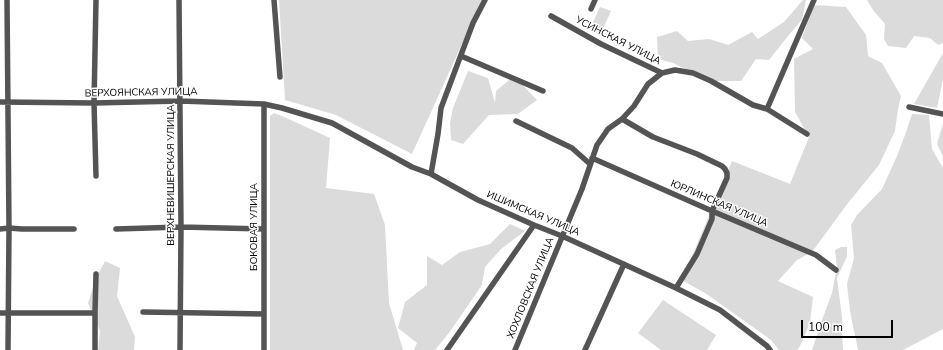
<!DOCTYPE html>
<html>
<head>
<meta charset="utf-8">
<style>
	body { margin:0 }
	#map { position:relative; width:943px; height:350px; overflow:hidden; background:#fff; font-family:"Nunito Sans",sans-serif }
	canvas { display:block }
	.scale { position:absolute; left:801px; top:320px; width:92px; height:18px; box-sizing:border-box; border:2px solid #000; border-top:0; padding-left:5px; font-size:12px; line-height:14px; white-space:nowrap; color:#000; -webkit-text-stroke:3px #fff; paint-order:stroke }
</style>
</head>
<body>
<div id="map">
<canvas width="943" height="350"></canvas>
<div class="scale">100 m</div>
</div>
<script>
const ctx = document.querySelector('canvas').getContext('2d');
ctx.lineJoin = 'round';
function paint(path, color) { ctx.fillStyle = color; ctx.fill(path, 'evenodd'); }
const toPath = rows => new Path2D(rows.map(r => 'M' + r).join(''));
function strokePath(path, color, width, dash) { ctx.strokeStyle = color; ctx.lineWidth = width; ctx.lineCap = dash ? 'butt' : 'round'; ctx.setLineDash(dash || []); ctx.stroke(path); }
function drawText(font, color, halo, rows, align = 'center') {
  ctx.font = font + ' "Nunito Sans",sans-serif'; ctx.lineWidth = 3; ctx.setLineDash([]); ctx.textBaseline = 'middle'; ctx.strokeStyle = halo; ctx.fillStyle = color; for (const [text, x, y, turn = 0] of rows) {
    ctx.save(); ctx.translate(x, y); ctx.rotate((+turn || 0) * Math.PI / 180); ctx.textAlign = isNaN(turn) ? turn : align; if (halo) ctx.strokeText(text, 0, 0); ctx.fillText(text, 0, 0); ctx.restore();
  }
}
paint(toPath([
	[279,0,482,0,412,154,336,115,285,100],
	[803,0,806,0,802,20,788,36,769,60,756,59,741,81,711,81,673,63,658,59,657,37,677,31,688,41,709,39,728,45,752,32,758,39,784,22],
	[867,0,943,0,943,43,938,45,930,38,914,36,906,48,888,46,884,39,885,24,873,10],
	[814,5,846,7,866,35,868,56,882,63,901,96,898,109,895,131,879,165,848,203,812,252,797,260,778,281,813,297,810,323,800,346,797,350,779,350,771,340,708,295,682,280,732,161,790,184,809,137,795,112,794,59,813,49,802,38],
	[600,7,611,11,601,33,590,29],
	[943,53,943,79,937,108,914,104],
	[468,71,488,78,495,103,496,91,514,76,537,100,518,114,489,115,463,144,451,140,450,123,453,108],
	[274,113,282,116,330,138,326,188,374,194,385,225,389,303,403,350,270,350,270,116],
	[912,114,929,115,932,149,943,168,943,329,903,350,858,350,850,311,847,284,854,258,851,225,857,215,882,189,897,156,905,135],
	[943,123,943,157,937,144],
	[510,224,525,231,501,249,485,267,482,285,449,333,435,350,414,350,417,343,398,328,405,302,427,285,427,256,442,265,460,252,490,244],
	[841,247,847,247,847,256,837,278,842,317,842,333,843,350,812,350,822,320,832,293,837,267,835,250],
	[105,261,120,268,117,296,135,337,134,350,98,350,100,331,88,303,96,278],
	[663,300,716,335,707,350,661,350,638,333]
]), '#dbdbdb');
strokePath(toPath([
	[7,0,9,228,8,350],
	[96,0,94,103,96,176],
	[179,0,181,227,180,350],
	[274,0,280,77],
	[591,9,595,0],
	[551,16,601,44,662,73,675,70,693,73,711,81,753,105,767,109,807,134],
	[461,56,543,91],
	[0,102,94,103,181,101,264,104,282,108,332,123,412,167,431,174,478,200,534,225,562,236,676,288,720,310,767,346,770,350],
	[909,107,943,114],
	[767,109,814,0],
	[622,119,653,137,697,154,722,166,725,169,727,173,727,178,712,211,712,219,697,254,676,288],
	[516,121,572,148,590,164],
	[592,158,712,211,816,255,836,270],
	[431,174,438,134,441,108,473,23,485,0],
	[0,229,9,228,22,229,74,229],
	[116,229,181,227,264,229],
	[143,312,264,314],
	[0,313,95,313],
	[95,350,95,313,96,274],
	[264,350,264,104],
	[447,350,534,225],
	[515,350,582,189,597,145,608,129,622,119,634,106,648,84,662,73],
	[585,350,624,264]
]), '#545454', 5.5);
drawText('10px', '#000', '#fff', [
	["УСИНСКАЯ УЛИЦА",618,41,27],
	["ВЕРХОЯНСКАЯ УЛИЦА",141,93,-1],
	["ВЕРХНЕВИШЕРСКАЯ УЛИЦА",172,175,-90],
	["ЮРЛИНСКАЯ УЛИЦА",719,204,23],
	["ИШИМСКАЯ УЛИЦА",533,214,23],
	["БОКОВАЯ УЛИЦА",255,227,-90],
	["ХОХЛОВСКАЯ УЛИЦА",531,288,-68]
]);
</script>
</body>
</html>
